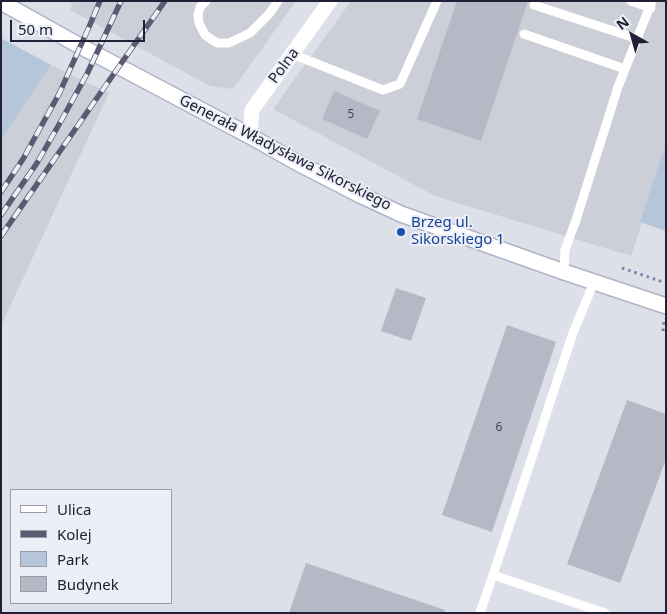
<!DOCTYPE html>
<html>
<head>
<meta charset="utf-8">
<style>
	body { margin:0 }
	#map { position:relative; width:667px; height:614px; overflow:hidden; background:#dddfe9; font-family:"Noto Sans",sans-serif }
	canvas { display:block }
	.frame { position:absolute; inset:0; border:2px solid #212037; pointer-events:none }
	.legend { position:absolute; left:10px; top:489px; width:162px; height:115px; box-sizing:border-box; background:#edeff6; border:1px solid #9b9caa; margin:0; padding:6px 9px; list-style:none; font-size:15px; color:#212037 }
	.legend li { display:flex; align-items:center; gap:10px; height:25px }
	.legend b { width:25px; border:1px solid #9b9caa }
	.north { position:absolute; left:607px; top:10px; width:50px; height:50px; -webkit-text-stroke:4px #edeff6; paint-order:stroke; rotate:322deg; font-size:14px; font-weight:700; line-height:20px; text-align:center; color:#212037 }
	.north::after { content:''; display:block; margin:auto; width:18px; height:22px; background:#212037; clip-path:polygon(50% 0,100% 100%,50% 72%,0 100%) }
	.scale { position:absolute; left:10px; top:20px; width:135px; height:22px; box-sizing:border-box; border:2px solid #212037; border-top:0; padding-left:6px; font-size:15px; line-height:18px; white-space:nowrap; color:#212037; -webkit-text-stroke:4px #edeff6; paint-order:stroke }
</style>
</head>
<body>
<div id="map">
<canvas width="667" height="614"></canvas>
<div class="frame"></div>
<ul class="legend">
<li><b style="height:6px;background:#fff"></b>Ulica</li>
<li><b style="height:6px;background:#5a5a73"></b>Kolej</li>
<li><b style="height:14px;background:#b6c6da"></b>Park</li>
<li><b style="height:14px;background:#b6b8c6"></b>Budynek</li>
</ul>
<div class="north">N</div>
<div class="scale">50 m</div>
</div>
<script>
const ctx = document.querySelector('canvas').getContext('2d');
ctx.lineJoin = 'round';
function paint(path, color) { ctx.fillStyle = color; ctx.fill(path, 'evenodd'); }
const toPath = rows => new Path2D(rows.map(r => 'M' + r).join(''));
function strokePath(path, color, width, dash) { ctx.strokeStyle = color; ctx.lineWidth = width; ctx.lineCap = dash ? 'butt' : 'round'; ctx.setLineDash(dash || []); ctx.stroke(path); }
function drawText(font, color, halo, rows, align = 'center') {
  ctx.font = font + ' "Noto Sans",sans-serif'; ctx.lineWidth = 4; ctx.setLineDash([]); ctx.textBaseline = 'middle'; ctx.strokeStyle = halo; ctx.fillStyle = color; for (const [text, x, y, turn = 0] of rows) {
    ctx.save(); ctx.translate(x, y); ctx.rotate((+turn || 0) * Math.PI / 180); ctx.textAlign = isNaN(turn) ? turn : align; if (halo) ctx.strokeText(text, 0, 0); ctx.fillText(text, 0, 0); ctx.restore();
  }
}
paint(toPath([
	[68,1,296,1,233,89,210,86,70,10,73,4],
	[351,1,666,1,666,150,631,256,435,196,273,109],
	[51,65,109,93,1,326,1,140]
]), '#ccced8');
paint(toPath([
	[1,38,51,65,1,140],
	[666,143,666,231,640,222]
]), '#b6c6da');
paint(toPath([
	[457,1,528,1,481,141,417,119],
	[334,91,380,111,367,139,322,119],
	[396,288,426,298,411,341,381,331],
	[507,325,556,342,492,532,442,515],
	[627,400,666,414,666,459,620,583,567,564],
	[306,563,445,610,444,613,289,613]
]), '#b6b8c6');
const secondary = toPath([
	[1,2,80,46,250,136,296,162,360,195,401,214,564,272,666,306]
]);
strokePath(secondary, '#b1b3c8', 18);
strokePath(toPath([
	[622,268,666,283],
	[663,331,664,321]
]), '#7f7fab', 3, [2.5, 4]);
strokePath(toPath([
	[206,1,200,7,198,15,199,23,205,35,217,43,229,43,250,33,269,14,278,1],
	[631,1,651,8],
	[534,5,638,39],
	[524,34,625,69],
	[292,54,383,90,400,84,437,1],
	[564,272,565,250,576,220,618,87,652,1],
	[594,282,573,333,493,575,605,613],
	[480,613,493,575]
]), '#fff', 9);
strokePath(toPath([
	[250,136,252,110,330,1]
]), '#fff', 15);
strokePath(secondary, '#fff', 15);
const rail = toPath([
	[1,192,23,159,59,94,89,27,100,1],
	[1,215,37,163,61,121,87,74,121,1],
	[1,236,106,85,165,1]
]);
strokePath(rail, '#5a5a73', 5.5);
strokePath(rail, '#edeff6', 4, [11]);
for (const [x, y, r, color] of [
	[401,232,5,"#1a4fb4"]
]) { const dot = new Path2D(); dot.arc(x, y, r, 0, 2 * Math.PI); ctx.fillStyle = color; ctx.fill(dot); strokePath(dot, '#edeff6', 2); }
drawText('12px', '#46465b', null, [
	["5",351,115],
	["6",499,428]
]);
drawText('15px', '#212037', '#edeff6', [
	["Polna",284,66,-54],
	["Generała Władysława Sikorskiego",285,153,27]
]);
drawText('15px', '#164399', '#edeff6', [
	["Brzeg ul.",411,223],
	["Sikorskiego 1",411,240]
], 'left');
</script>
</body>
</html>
